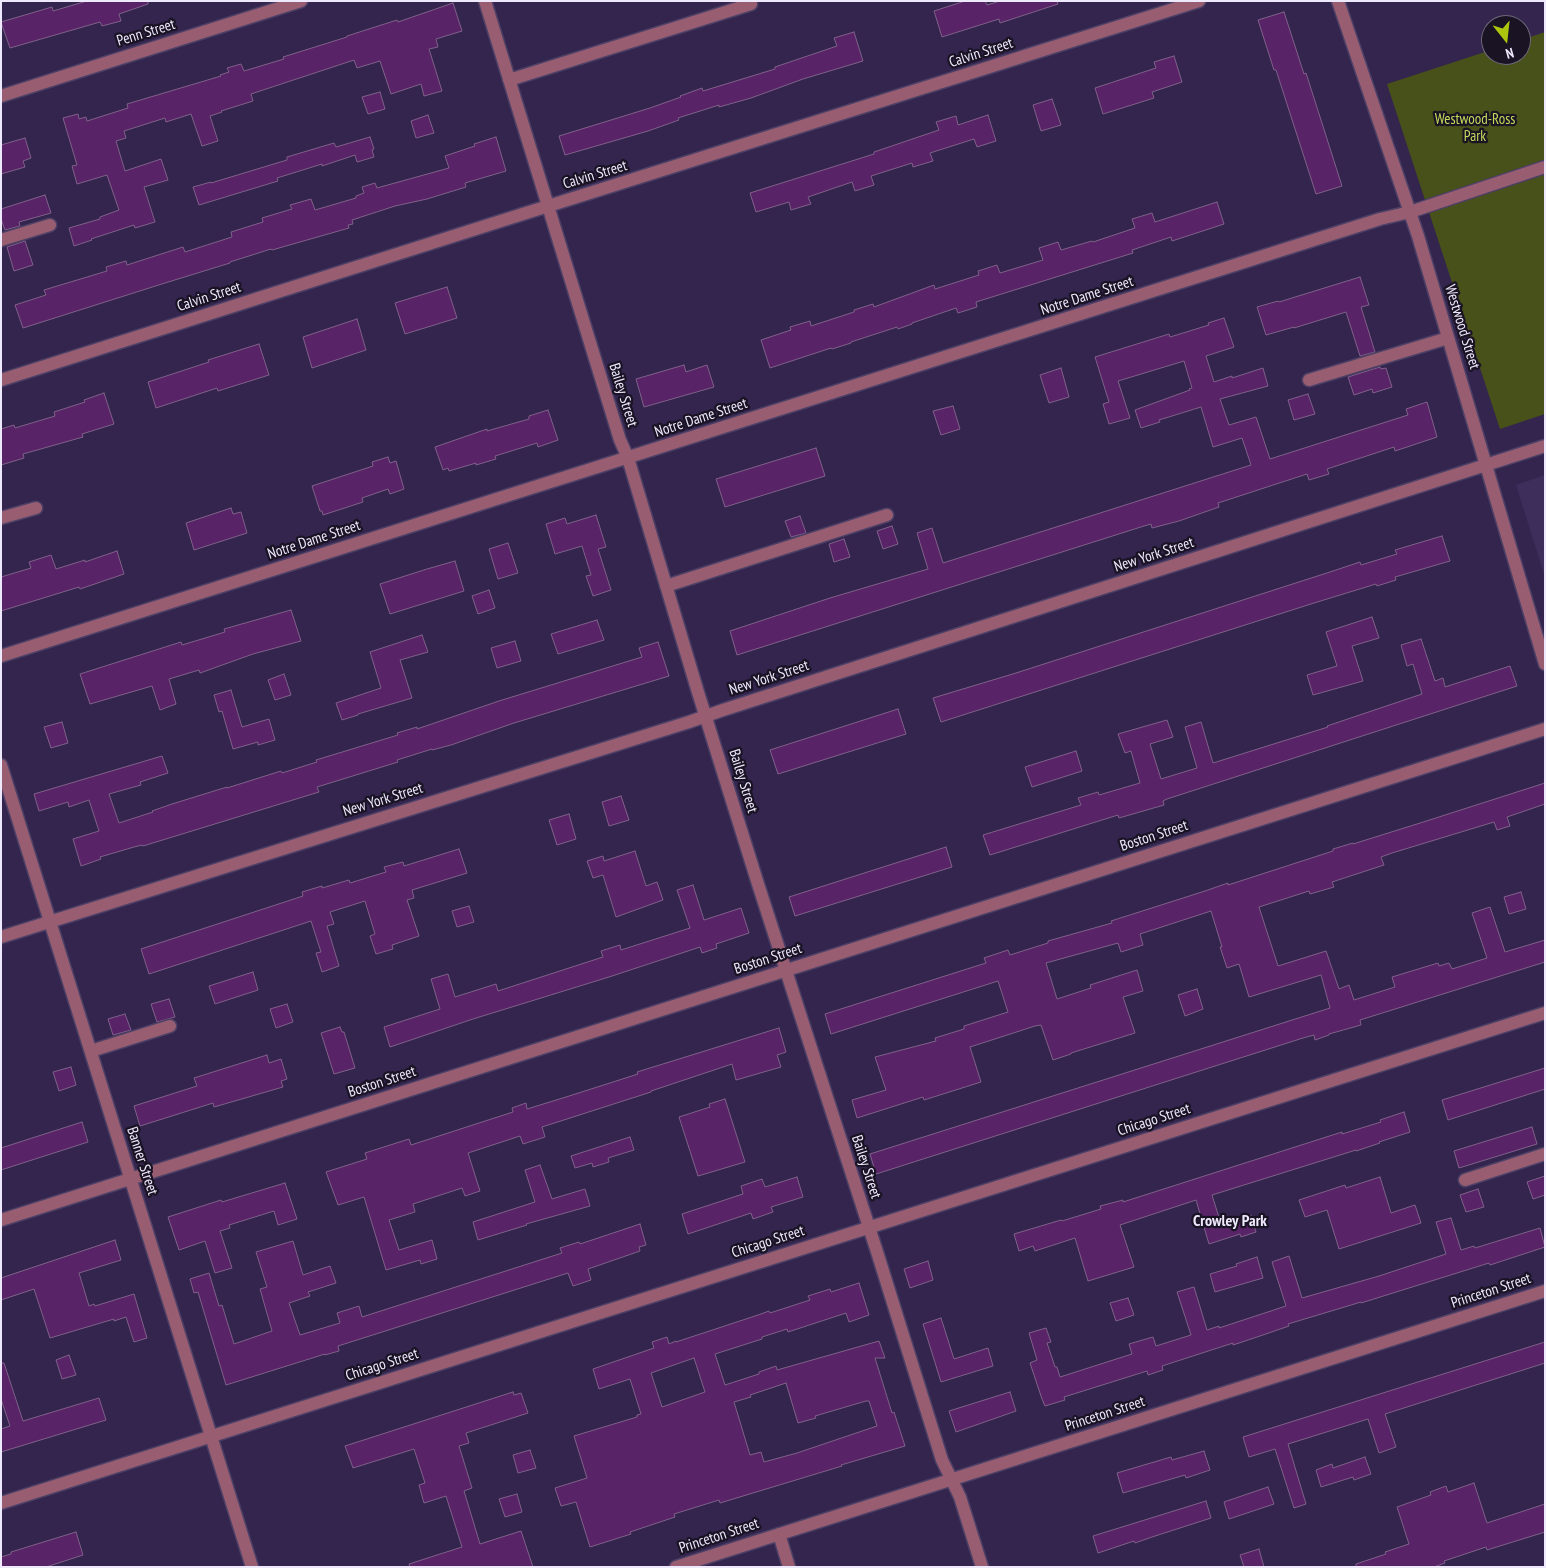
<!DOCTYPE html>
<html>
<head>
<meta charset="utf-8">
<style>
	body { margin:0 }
	#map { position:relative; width:1546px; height:1568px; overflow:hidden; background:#33254d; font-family:"PT Sans Narrow",sans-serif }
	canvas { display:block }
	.frame { position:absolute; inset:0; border:2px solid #efe9fe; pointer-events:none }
	.north { position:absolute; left:1481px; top:15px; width:50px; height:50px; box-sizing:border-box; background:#191324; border:1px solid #6f697b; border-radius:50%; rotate:164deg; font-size:14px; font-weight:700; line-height:20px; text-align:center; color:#efe9fe }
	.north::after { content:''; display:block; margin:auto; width:18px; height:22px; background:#adc60d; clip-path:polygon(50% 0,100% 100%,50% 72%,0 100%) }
</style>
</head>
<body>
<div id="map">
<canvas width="1546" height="1568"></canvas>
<div class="frame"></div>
<div class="north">N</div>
</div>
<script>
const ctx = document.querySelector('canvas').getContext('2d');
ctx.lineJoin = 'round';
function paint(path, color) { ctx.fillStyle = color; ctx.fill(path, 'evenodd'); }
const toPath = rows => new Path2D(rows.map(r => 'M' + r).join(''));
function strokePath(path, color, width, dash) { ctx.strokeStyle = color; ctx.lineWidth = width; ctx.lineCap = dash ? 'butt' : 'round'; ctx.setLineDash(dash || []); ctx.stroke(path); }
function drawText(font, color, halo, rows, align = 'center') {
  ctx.font = font + ' "PT Sans Narrow",sans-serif'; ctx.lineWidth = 4.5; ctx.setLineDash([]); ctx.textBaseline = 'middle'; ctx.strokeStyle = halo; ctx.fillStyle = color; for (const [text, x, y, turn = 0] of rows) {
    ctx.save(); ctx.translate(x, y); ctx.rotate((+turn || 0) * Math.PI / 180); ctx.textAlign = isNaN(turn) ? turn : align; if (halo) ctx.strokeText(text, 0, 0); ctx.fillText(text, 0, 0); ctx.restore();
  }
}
paint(toPath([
	[1545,475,1545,577,1516,485]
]), '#3e2e5b');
paint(toPath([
	[1545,32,1545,414,1500,429,1387,84,1491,50,1491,55,1521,55,1521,40]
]), '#475119');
const building = toPath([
	[87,1,148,1,148,4,119,14,121,21,102,26,100,22,10,48,1,22,52,7,53,11,87,1],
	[965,1,985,1,987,5,1000,1,1057,1,1058,4,1000,23,999,19,942,37,934,11,965,1],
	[453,3,462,31,436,39,438,47,429,49,442,91,424,96,421,84,391,94,380,61,357,68,354,60,251,94,253,101,221,111,222,112,210,116,218,141,202,146,191,114,166,122,165,118,124,131,126,138,116,141,125,171,161,159,168,180,144,187,155,222,135,228,134,225,91,239,92,240,74,246,69,228,100,219,100,217,119,210,107,175,77,184,72,166,77,165,63,118,78,114,79,119,86,117,87,121,128,108,127,104,221,76,220,75,229,72,227,68,241,64,244,71,284,59,283,57,347,37,347,36,397,20,398,22,453,3],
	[1284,12,1304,74,1306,73,1342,186,1316,194,1276,70,1274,70,1258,20,1284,12],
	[854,32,863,61,803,79,751,98,719,107,719,105,678,118,679,120,648,131,565,155,559,136,650,108,681,97,680,96,702,88,703,91,775,69,775,67,837,46,834,38,854,32],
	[1174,56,1182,82,1152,92,1154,98,1103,114,1095,88,1156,68,1154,62,1174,56],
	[380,92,385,109,368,114,362,97,380,92],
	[1052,99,1061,125,1041,131,1033,105,1052,99],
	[428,115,434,133,416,138,411,121,428,115],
	[988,115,996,141,977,147,974,139,930,153,933,161,913,167,912,163,871,176,874,185,855,191,852,182,808,197,811,204,791,210,789,202,756,212,750,193,874,154,874,152,939,130,936,122,956,116,958,125,988,115],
	[370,137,374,149,372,150,374,157,357,162,355,155,322,166,322,164,277,178,278,181,199,205,193,187,211,182,211,183,287,160,287,157,334,143,336,147,370,137],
	[496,137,506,171,465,183,466,187,427,199,395,206,352,220,353,224,348,225,349,228,272,250,271,249,230,262,230,263,165,283,23,328,15,305,46,295,44,290,107,271,106,267,126,261,127,265,183,247,185,252,232,237,231,232,263,222,262,218,292,209,290,205,311,199,315,210,356,198,356,196,364,193,362,187,375,183,377,188,449,168,445,156,475,146,474,144,496,137],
	[25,138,31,158,23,161,25,167,1,174,1,145,25,138],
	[45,195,51,213,19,222,20,226,5,230,1,219,1,209,45,195],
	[1217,202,1224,224,1172,241,1171,237,1132,250,1133,253,976,302,977,307,958,313,956,308,912,323,912,324,898,329,897,327,851,342,851,343,832,349,831,348,770,368,761,340,791,330,790,327,810,321,811,326,854,312,854,310,873,304,874,307,934,285,935,289,979,275,978,271,997,265,1000,273,1043,260,1039,248,1058,242,1061,250,1092,241,1093,242,1135,228,1132,219,1152,213,1155,222,1217,202],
	[25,241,33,265,14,271,7,247,25,241],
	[1360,277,1369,305,1361,307,1375,352,1360,356,1346,312,1294,328,1294,327,1266,335,1257,307,1278,301,1279,302,1360,277],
	[447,287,457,318,405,334,395,303,447,287],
	[1224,318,1234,347,1206,356,1214,382,1232,376,1232,378,1263,368,1268,386,1220,399,1229,425,1256,417,1270,459,1408,415,1406,409,1427,402,1437,437,1395,451,1394,447,1327,469,1329,474,1309,480,1307,474,1218,503,1219,507,1179,521,1152,528,1151,524,1144,526,737,655,730,631,830,598,928,569,917,533,932,528,943,563,1251,465,1242,438,1213,447,1201,407,1159,420,1160,422,1141,428,1135,410,1190,390,1189,389,1192,388,1184,361,1118,381,1130,418,1109,424,1103,404,1109,402,1095,357,1169,334,1170,337,1209,325,1208,323,1224,318],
	[357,319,366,350,312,368,303,337,357,319],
	[259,344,269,375,218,391,217,388,156,408,148,382,209,362,208,360,259,344],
	[684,365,686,372,707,365,714,387,644,407,636,379,684,365],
	[1380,367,1381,369,1386,368,1392,387,1373,393,1372,389,1354,395,1348,377,1380,367],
	[1061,368,1069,397,1049,403,1040,375,1061,368],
	[104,393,114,424,82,434,83,437,23,454,24,458,1,465,1,429,14,425,15,428,55,416,54,412,85,402,84,400,104,393],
	[1308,394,1315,414,1294,420,1288,400,1308,394],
	[953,406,960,429,941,435,933,411,953,406],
	[548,410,558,440,538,447,537,443,495,456,496,459,476,465,476,463,449,471,448,468,443,470,435,447,487,429,487,431,529,419,529,416,548,410],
	[816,448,825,476,725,507,716,479,816,448],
	[388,457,390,463,396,461,404,489,390,494,388,489,362,498,363,502,323,515,322,511,320,511,312,486,373,466,372,462,388,457],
	[231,508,233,514,241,512,247,533,194,550,186,523,231,508],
	[596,515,606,547,598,549,611,590,593,596,586,576,591,575,582,546,555,554,546,524,565,518,567,524,596,515],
	[800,516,806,533,791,537,785,521,800,516],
	[892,526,898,544,883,549,877,531,892,526],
	[1442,536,1450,561,1395,577,1396,580,1377,586,1376,584,1314,603,941,722,933,698,1016,673,1333,571,1360,562,1361,565,1397,554,1395,550,1442,536],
	[844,539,850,557,834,562,829,544,844,539],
	[508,543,518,573,498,579,489,549,508,543],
	[117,551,124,574,80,589,79,587,1,611,1,577,31,568,29,562,51,555,56,569,85,560,85,562,117,551],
	[455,561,464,591,390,614,380,584,427,569,455,561],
	[489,590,495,608,478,614,472,596,489,590],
	[291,610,301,641,253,654,200,673,199,670,169,679,176,704,160,710,152,686,90,704,80,674,181,642,182,645,225,632,224,629,291,610],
	[1372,617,1379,638,1352,646,1363,681,1313,695,1307,675,1337,666,1326,632,1372,617],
	[597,620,604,640,558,654,551,634,597,620],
	[422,635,428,652,400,660,412,698,358,714,358,715,342,720,336,703,381,688,370,652,422,635],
	[1421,639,1435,681,1443,678,1445,687,1510,666,1517,686,1167,799,1163,801,1164,805,1119,818,1118,815,990,855,983,835,1081,805,1078,798,1098,792,1099,795,1140,783,1131,751,1125,753,1118,734,1167,720,1173,737,1150,744,1161,779,1197,768,1185,727,1201,722,1213,763,1328,727,1327,726,1422,694,1413,664,1407,666,1401,645,1421,639],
	[515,641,521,661,497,668,491,648,515,641],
	[658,642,669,676,514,723,451,745,432,750,432,749,397,760,398,762,317,787,319,792,143,846,142,845,134,847,100,857,101,859,81,866,73,839,99,831,89,800,69,807,68,802,39,811,34,794,162,756,168,773,140,782,141,785,109,794,119,823,153,812,152,811,172,804,227,787,227,788,281,771,282,773,317,762,316,760,398,735,397,733,417,727,417,729,499,701,642,657,639,648,658,642],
	[284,674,291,695,275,700,268,680,284,674],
	[231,690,242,727,269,719,275,740,258,745,258,742,233,749,222,711,219,712,214,695,231,690],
	[898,709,906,734,778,774,770,750,898,709],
	[62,722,68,743,51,748,44,727,62,722],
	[1076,751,1082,771,1032,787,1025,767,1076,751],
	[1545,783,1545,804,1507,817,1510,826,1497,830,1494,822,1392,853,1381,857,1384,865,1332,882,1334,887,1310,894,1309,891,1259,907,1278,966,1326,951,1339,989,1349,985,1354,1000,1395,987,1392,977,1438,963,1439,966,1449,963,1452,969,1487,958,1472,913,1490,907,1505,952,1545,940,1545,962,1360,1020,1361,1025,1329,1034,1329,1035,1315,1040,1314,1035,1303,1038,876,1174,870,1154,1330,1008,1321,975,1249,997,1239,964,1227,968,1220,947,1222,947,1211,911,1140,934,1143,945,1121,952,1118,943,1046,963,1057,999,1091,988,1090,985,1137,970,1143,991,1123,997,1135,1033,1071,1053,1071,1054,1053,1060,1041,1025,1035,1026,970,1047,981,1082,924,1100,923,1097,857,1118,852,1100,886,1090,875,1057,936,1041,935,1038,964,1029,964,1026,1008,1012,998,981,831,1034,825,1014,986,963,984,958,1008,950,1010,955,1048,943,1048,941,1112,923,1111,921,1205,891,1228,883,1228,885,1333,851,1333,849,1353,843,1353,844,1417,824,1545,783],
	[621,796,629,820,609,826,602,802,621,796],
	[569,814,576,839,557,845,549,820,569,814],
	[946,847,952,867,795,916,789,897,946,847],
	[459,849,467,873,412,890,414,898,407,900,419,936,392,945,393,949,376,954,370,936,375,934,365,901,330,912,334,924,327,926,339,966,322,972,316,953,321,952,311,921,149,974,141,949,303,896,302,892,322,886,322,888,349,880,350,883,386,872,384,867,403,862,404,866,459,849],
	[635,851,646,886,657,882,663,900,616,917,603,875,593,878,587,861,603,856,604,861,635,851],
	[693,885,704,920,741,908,749,933,716,944,717,948,702,953,700,947,609,977,473,1019,390,1047,384,1027,440,1009,431,979,448,974,455,997,496,984,498,991,603,957,601,951,620,945,621,950,690,928,677,890,693,885],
	[1521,892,1526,909,1509,914,1504,897,1521,892],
	[469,906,474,922,457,927,452,911,469,906],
	[253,972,258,990,215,1004,209,986,253,972],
	[1197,989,1203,1009,1185,1016,1178,995,1197,989],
	[169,999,175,1017,157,1022,151,1004,169,999],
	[287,1004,293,1022,276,1028,270,1009,287,1004],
	[125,1014,131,1030,113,1035,108,1019,125,1014],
	[340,1027,342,1032,344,1032,355,1068,334,1074,321,1033,340,1027],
	[779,1028,786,1052,777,1055,781,1067,736,1080,732,1064,651,1091,651,1092,542,1127,545,1137,523,1144,520,1136,468,1153,480,1191,465,1196,462,1188,413,1204,415,1212,389,1220,399,1250,432,1240,437,1259,421,1264,420,1260,386,1270,364,1197,338,1205,326,1172,367,1159,365,1153,409,1139,411,1145,513,1112,512,1108,526,1103,527,1109,566,1097,638,1074,637,1072,779,1028],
	[267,1055,269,1063,281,1059,287,1079,281,1081,283,1087,214,1107,213,1103,140,1126,134,1106,197,1086,194,1078,267,1055],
	[71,1067,76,1085,59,1091,53,1072,71,1067],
	[1545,1068,1545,1089,1448,1120,1442,1100,1545,1068],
	[725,1099,745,1162,698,1176,679,1117,710,1107,709,1104,725,1099],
	[1404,1112,1410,1132,1379,1142,1380,1143,1356,1151,1356,1150,1212,1195,1221,1224,1251,1215,1256,1232,1241,1237,1240,1234,1209,1244,1196,1200,1120,1225,1134,1267,1088,1281,1075,1238,1035,1251,1033,1246,1019,1251,1014,1234,1061,1220,1062,1221,1101,1209,1100,1206,1123,1200,1123,1202,1342,1132,1342,1134,1381,1122,1380,1120,1404,1112],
	[82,1122,88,1142,1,1170,1,1148,82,1122],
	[1532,1127,1537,1144,1459,1168,1454,1151,1532,1127],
	[630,1137,634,1150,608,1158,609,1162,593,1167,592,1163,575,1168,571,1156,630,1137],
	[540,1165,552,1199,585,1189,590,1206,526,1224,527,1225,478,1240,473,1222,535,1202,525,1170,540,1165],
	[1545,1176,1545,1195,1533,1199,1527,1182,1545,1176],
	[797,1177,803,1197,771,1207,773,1212,753,1219,751,1213,688,1234,682,1214,743,1194,741,1186,762,1179,765,1187,797,1177],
	[1380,1177,1391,1213,1415,1205,1421,1223,1339,1249,1327,1210,1305,1217,1299,1200,1345,1185,1346,1188,1380,1177],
	[285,1183,297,1219,278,1225,274,1211,229,1225,230,1228,220,1231,232,1268,215,1273,205,1241,179,1250,168,1217,221,1200,222,1202,285,1183],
	[1478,1189,1484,1207,1466,1212,1460,1195,1478,1189],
	[1451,1218,1461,1250,1474,1246,1475,1248,1540,1228,1545,1247,1490,1265,1489,1263,1361,1303,1361,1302,1288,1324,1289,1326,1257,1337,1233,1345,1233,1343,1162,1366,1163,1370,1148,1375,1147,1371,1064,1397,1065,1400,1045,1406,1042,1399,1030,1363,1037,1360,1029,1333,1046,1328,1051,1342,1047,1343,1055,1367,1057,1367,1060,1377,1132,1354,1129,1344,1153,1337,1156,1346,1191,1335,1177,1292,1194,1287,1207,1330,1219,1326,1219,1328,1286,1306,1272,1262,1289,1256,1302,1298,1379,1276,1446,1254,1436,1222,1451,1218],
	[640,1224,646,1245,639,1247,640,1251,588,1269,591,1280,573,1286,568,1273,338,1346,339,1351,325,1355,325,1354,226,1385,198,1292,194,1293,190,1279,209,1273,219,1306,222,1305,234,1344,272,1331,260,1289,267,1287,256,1252,293,1241,303,1275,330,1266,336,1283,308,1292,310,1296,289,1303,300,1335,340,1323,337,1313,359,1306,362,1317,562,1253,560,1248,579,1242,580,1244,640,1224],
	[115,1240,121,1260,79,1273,89,1306,94,1304,95,1306,134,1294,147,1338,134,1342,126,1317,114,1321,114,1319,50,1338,34,1289,1,1300,1,1278,115,1240],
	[1257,1257,1263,1278,1215,1292,1210,1274,1237,1266,1236,1264,1257,1257],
	[928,1261,933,1280,910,1288,904,1269,928,1261],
	[859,1283,869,1315,849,1322,846,1313,788,1332,787,1329,762,1337,762,1339,715,1354,725,1385,759,1374,759,1372,776,1366,777,1370,879,1341,885,1358,875,1358,892,1413,894,1412,905,1446,841,1465,842,1466,720,1503,719,1500,674,1514,675,1517,630,1532,631,1534,590,1547,576,1502,561,1506,555,1488,587,1478,574,1436,637,1417,637,1415,641,1414,630,1379,599,1389,593,1369,654,1348,652,1342,667,1337,669,1344,676,1341,676,1342,758,1315,769,1311,770,1313,810,1300,808,1296,830,1289,831,1292,859,1283],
	[694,1358,705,1392,662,1407,651,1373,694,1358],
	[786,1383,798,1423,816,1418,815,1416,866,1401,869,1401,877,1426,797,1453,764,1462,761,1452,750,1455,734,1402,751,1397,750,1395,786,1383],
	[1128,1298,1134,1315,1116,1321,1110,1303,1128,1298],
	[941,1318,954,1359,988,1348,993,1366,941,1382,923,1324,941,1318],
	[1545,1342,1545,1363,1385,1414,1396,1447,1379,1453,1368,1419,1288,1444,1306,1504,1294,1508,1275,1449,1249,1457,1243,1437,1545,1342],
	[69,1355,76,1375,62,1379,56,1360,69,1355],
	[1,1363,4,1363,23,1421,99,1398,106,1420,1,1452,1,1429,10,1426,1,1399,1,1363],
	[513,1392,514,1395,521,1393,528,1413,466,1433,469,1443,459,1446,472,1488,464,1491,480,1544,521,1531,533,1567,410,1567,409,1564,462,1547,446,1496,424,1503,419,1485,425,1483,414,1449,353,1468,345,1446,513,1392],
	[1010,1392,1016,1411,956,1432,949,1411,1010,1392],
	[530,1450,536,1468,518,1473,513,1455,530,1450],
	[1204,1451,1210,1470,1186,1478,1185,1475,1123,1493,1117,1473,1171,1457,1172,1460,1204,1451],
	[1365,1457,1371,1474,1354,1480,1353,1477,1321,1487,1316,1470,1332,1464,1333,1468,1365,1457],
	[1474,1483,1487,1523,1545,1504,1545,1532,1487,1550,1486,1547,1444,1561,1445,1563,1434,1567,1356,1567,1356,1564,1386,1554,1385,1552,1409,1544,1397,1507,1431,1495,1430,1492,1446,1486,1448,1492,1474,1483],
	[1268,1487,1274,1504,1229,1519,1224,1502,1268,1487],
	[517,1494,522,1512,505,1517,499,1499,517,1494],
	[1206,1501,1211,1518,1152,1537,1135,1543,1134,1541,1098,1553,1093,1536,1206,1501],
	[76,1532,83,1555,46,1567,1,1567,1,1557,11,1554,11,1552,76,1532],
	[1259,1549,1264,1567,1244,1567,1240,1555,1259,1549]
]);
paint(building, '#592368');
strokePath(building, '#806189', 1);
const minor = toPath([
	[485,1,620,440,628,458,697,689,758,884,878,1255,942,1460,960,1497,982,1567],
	[1338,1,1418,236,1545,664],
	[509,80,751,4],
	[1,96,301,1],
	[1,240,50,225],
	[1,380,526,213,1199,1],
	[1309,380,1448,338],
	[1,518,36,508],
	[666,586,887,515],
	[1,656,1380,219,1410,212,1545,167],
	[1,765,252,1567],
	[1,937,689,722,723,710,1545,446],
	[91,1051,170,1026],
	[1465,1180,1545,1154],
	[1,1220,1545,729],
	[1,1503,1545,1013],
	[779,1534,789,1567],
	[676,1567,1545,1291]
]);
strokePath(minor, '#4d4066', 15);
strokePath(minor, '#995d72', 12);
drawText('15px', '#efe9fe', '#191324', [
	["Penn Street",146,33,-17],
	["Calvin Street",981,53,-18],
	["Calvin Street",595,175,-17],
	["Notre Dame Street",1087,296,-18],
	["Calvin Street",209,297,-18],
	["Westwood Street",1462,327,73],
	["Bailey Street",623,395,73],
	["Notre Dame Street",701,418,-18],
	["Notre Dame Street",314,540,-18],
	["New York Street",1154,555,-18],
	["New York Street",769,678,-18],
	["Bailey Street",743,781,73],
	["New York Street",383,800,-17],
	["Boston Street",1154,836,-18],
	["Boston Street",768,959,-18],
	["Boston Street",382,1082,-18],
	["Chicago Street",1154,1120,-18],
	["Banner Street",142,1161,72],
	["Bailey Street",866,1167,72],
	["Chicago Street",768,1242,-18],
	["Princeton Street",1491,1291,-18],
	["Chicago Street",382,1365,-18],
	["Princeton Street",1105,1414,-18],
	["Princeton Street",719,1536,-18]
]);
drawText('15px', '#c4db5c', '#191324', [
	["Westwood-Ross",1475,120],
	["Park",1475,137]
]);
drawText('bold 16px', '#efe9fe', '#191324', [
	["Crowley Park",1230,1221]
]);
</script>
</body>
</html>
